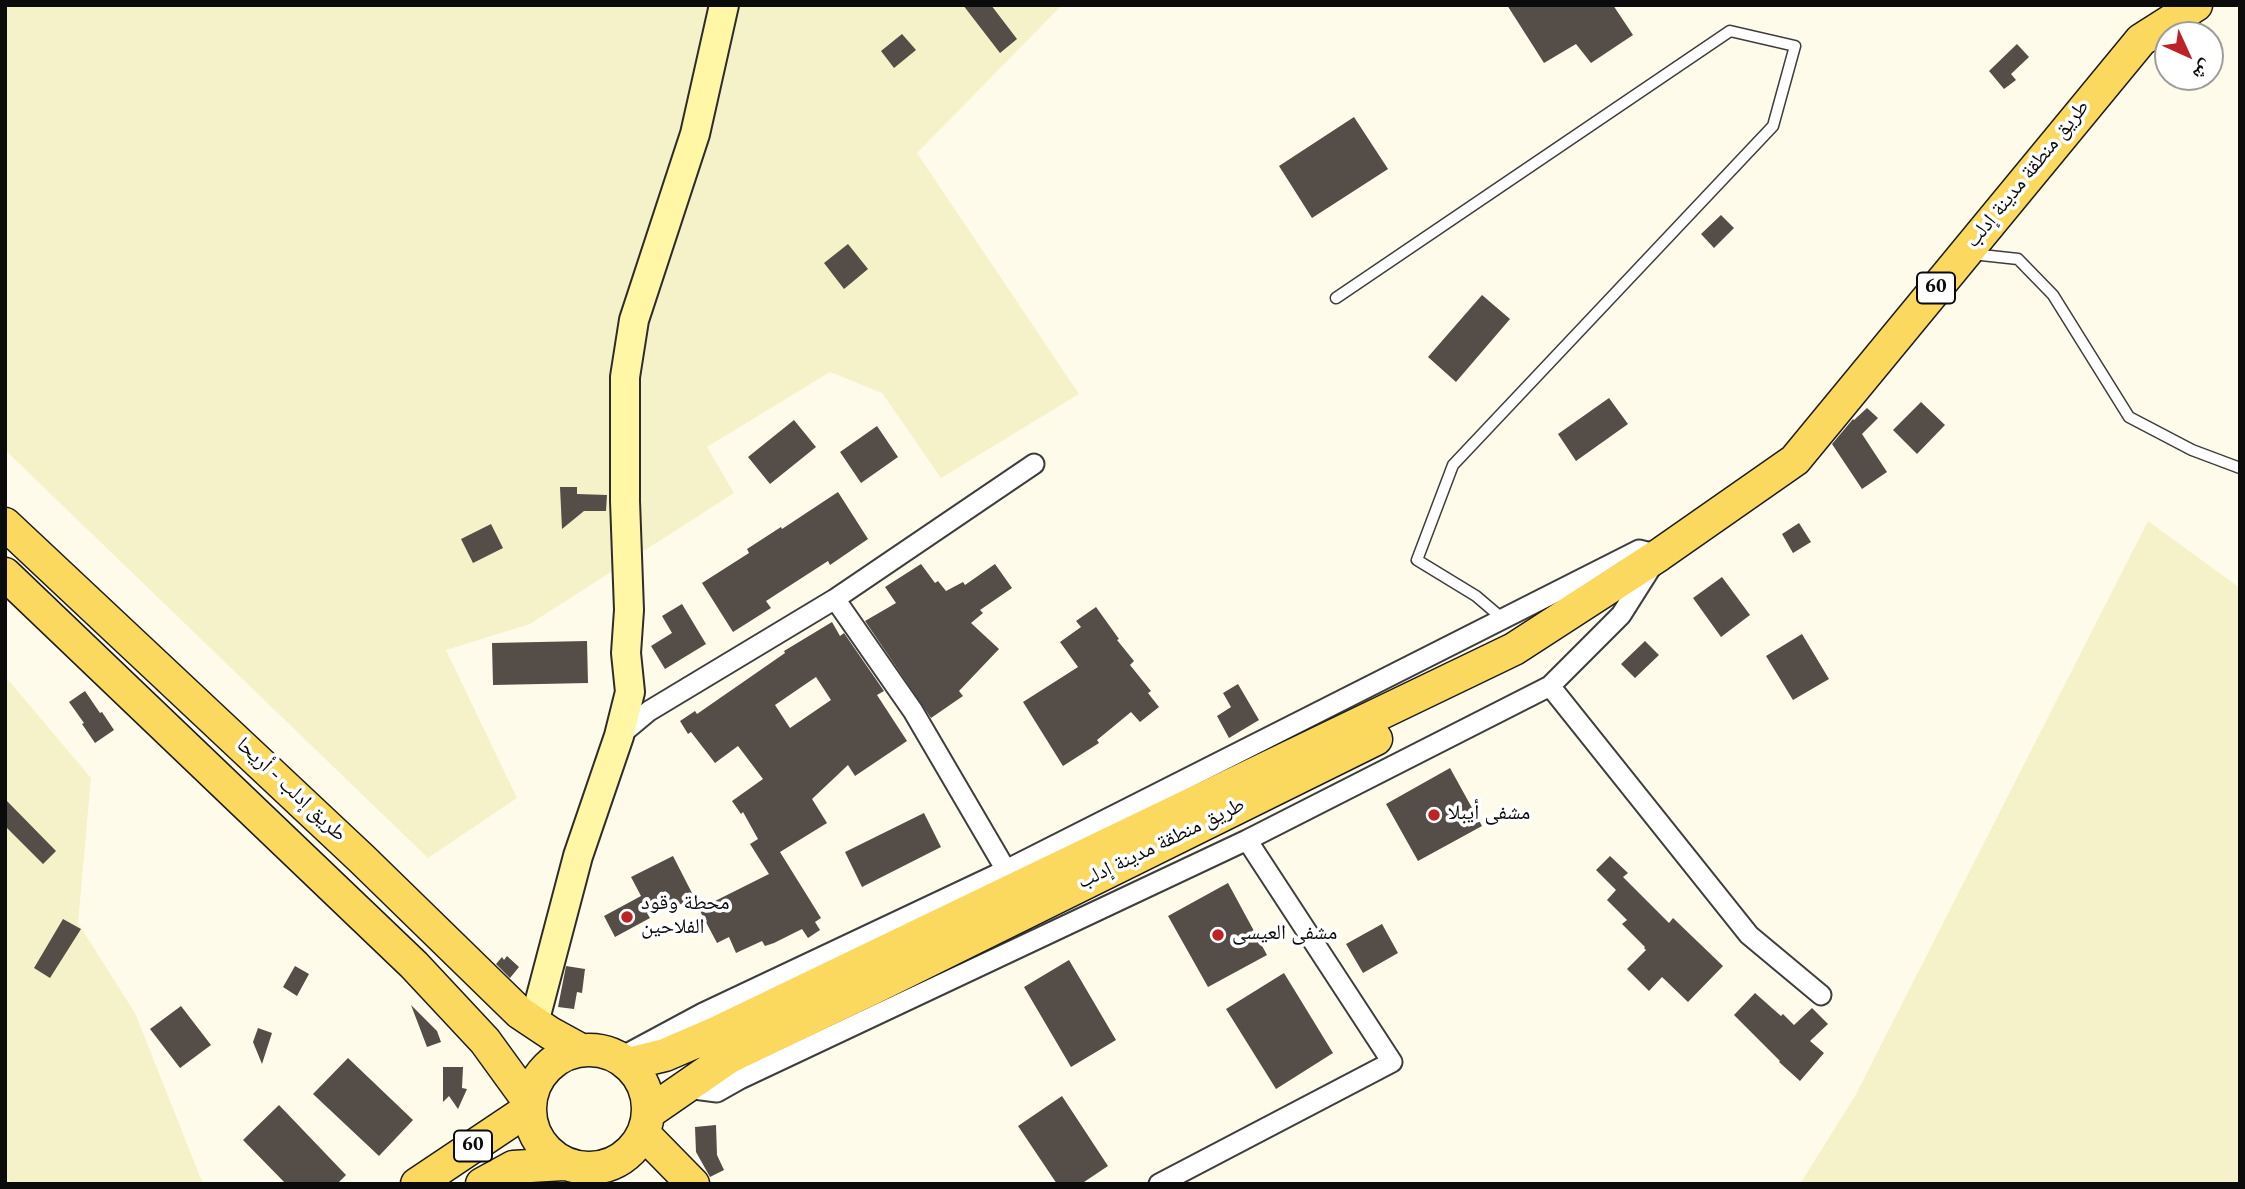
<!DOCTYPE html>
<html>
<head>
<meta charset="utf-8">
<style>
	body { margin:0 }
	#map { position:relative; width:2245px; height:1189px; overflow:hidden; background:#fffbea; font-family:Spectral,"Noto Naskh Arabic",serif }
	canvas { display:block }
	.frame { position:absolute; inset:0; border:7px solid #0b0b0b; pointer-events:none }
	.north { position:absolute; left:2154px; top:21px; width:70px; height:70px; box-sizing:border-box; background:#fff; border:2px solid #9d9d9d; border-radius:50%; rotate:135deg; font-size:19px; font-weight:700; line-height:28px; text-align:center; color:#0b0b0b }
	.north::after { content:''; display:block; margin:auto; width:24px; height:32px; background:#bd2226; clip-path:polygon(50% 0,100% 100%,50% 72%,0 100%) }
</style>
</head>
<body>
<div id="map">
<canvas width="2245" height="1189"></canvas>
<div class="frame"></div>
<div class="north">ش</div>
</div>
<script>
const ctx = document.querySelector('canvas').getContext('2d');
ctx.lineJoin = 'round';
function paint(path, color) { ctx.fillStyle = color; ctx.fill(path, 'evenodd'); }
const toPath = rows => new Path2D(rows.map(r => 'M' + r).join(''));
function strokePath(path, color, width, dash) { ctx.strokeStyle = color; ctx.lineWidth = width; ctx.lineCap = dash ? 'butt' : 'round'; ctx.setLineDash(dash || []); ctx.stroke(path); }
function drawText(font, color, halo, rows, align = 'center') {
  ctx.font = font + ' Spectral,"Noto Naskh Arabic",serif'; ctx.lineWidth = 7; ctx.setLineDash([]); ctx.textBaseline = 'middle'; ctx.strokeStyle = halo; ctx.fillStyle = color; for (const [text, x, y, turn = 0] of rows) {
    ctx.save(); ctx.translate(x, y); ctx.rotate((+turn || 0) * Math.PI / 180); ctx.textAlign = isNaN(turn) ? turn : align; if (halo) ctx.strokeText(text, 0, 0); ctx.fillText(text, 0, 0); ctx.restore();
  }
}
paint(toPath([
	[5,5,1062,5,917,153,1079,394,941,478,882,393,830,372,707,447,734,493,530,624,446,650,517,798,428,858,5,450],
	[2148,521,2240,588,2240,1184,1800,1184,1855,1096],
	[5,676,91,778,78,923,135,1013,203,1184,11,1184,5,1174]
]), '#f5f2ca');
paint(toPath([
	[963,5,991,5,1017,39,1000,53],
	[1507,5,1613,5,1633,35,1591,63,1576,44,1544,63],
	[902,34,916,50,894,68,881,51],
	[2017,44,2029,57,2011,74,2016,80,2004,89,1989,71],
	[1354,117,1388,169,1312,218,1279,166],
	[1721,215,1734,228,1714,248,1701,234],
	[848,244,868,269,844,289,824,263],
	[1482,295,1510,319,1456,382,1428,357],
	[1609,398,1628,424,1576,461,1558,434],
	[1921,402,1945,425,1917,454,1893,430],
	[1867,408,1878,418,1862,434,1887,472,1862,489,1832,444,1853,419,1854,420],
	[794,420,816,447,770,484,748,457],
	[877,426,898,457,861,483,840,452],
	[560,487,577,487,577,494,607,495,606,511,584,511,562,529],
	[838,492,868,539,830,565,828,561,766,601,771,608,733,632,702,583,749,553,747,549,781,527,782,529],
	[1799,523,1811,542,1793,553,1782,534],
	[491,524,503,548,473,563,461,539],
	[921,564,935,583,938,581,946,591,963,582,965,585,995,564,1012,588,980,610,983,613,971,623,999,649,959,691,963,696,931,718,865,621,896,603,885,587],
	[1722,577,1750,615,1721,637,1693,598],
	[682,604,706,644,665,669,651,646,672,633,662,616],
	[1096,607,1119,639,1117,640,1134,661,1130,665,1151,691,1148,693,1159,707,1140,722,1131,712,1097,740,1099,743,1063,766,1023,702,1078,667,1060,642,1081,627,1076,621],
	[832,622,840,636,844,633,884,691,877,695,907,741,855,776,848,765,812,799,827,823,780,852,821,918,815,922,820,930,808,938,802,929,774,943,765,946,762,941,736,953,729,937,717,943,699,909,769,874,750,844,758,839,743,812,741,814,732,801,763,779,738,746,715,763,691,732,688,734,680,721,695,711,697,714,785,653,784,651],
	[816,677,831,700,790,728,775,705],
	[1802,634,1829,679,1793,700,1766,656],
	[587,641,588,683,493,685,492,643],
	[1645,641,1659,655,1635,678,1621,664],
	[1238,684,1259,720,1229,738,1217,716,1231,707,1223,693],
	[85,691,100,713,102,712,114,730,95,743,82,724,84,723,69,702],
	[1450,768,1482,826,1418,861,1386,804],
	[5,799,56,851,43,864,5,826],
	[924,813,941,847,862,887,845,852],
	[673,856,694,897,679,905,676,899,647,913,650,918,615,937,604,916,641,896,631,877],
	[1610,856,1628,873,1623,877,1669,923,1673,918,1723,966,1688,1002,1662,977,1649,991,1627,969,1646,950,1644,948,1645,947,1622,924,1627,920,1607,900,1616,890,1596,870],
	[1228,883,1267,955,1208,987,1168,916],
	[63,919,81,929,50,978,34,968],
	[1382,924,1398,953,1363,973,1346,944],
	[507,956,519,967,510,978,496,964,502,957,504,960],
	[1069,960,1116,1040,1071,1067,1024,987],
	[295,966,309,974,297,996,283,987],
	[566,966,585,969,582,993,577,992,574,1009,558,1007],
	[1284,973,1333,1053,1276,1089,1226,1009],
	[1755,993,1781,1016,1783,1014,1794,1025,1812,1008,1828,1024,1810,1041,1824,1053,1800,1081,1779,1062,1780,1061,1734,1015],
	[411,1005,437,1031,441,1042,427,1047],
	[181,1006,211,1045,180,1068,150,1029],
	[258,1028,272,1033,262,1064,253,1042],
	[348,1058,413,1120,379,1156,313,1094],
	[443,1067,463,1067,462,1088,467,1089,458,1109,449,1096,443,1102],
	[1062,1096,1108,1166,1081,1184,1057,1184,1018,1126],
	[279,1105,346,1175,337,1184,286,1184,243,1140],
	[716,1125,717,1155,724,1170,710,1177,696,1152,695,1127]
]), '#544d48');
const lane = toPath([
	[1972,254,2018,259,2053,295,2129,417,2192,450,2240,468],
	[1336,298,1730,31,1795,46,1773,126,1453,465,1417,560,1476,596,1503,619]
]);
const street = toPath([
	[835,599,913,711,1006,870],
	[1550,686,1749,935,1821,995],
	[619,736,649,711,835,599,1034,464],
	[623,1056,703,1013,1006,870,1639,550,1659,555,1621,615,1550,686,1247,840,740,1079,717,1092,686,1088],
	[1159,1184,1392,1062,1247,840]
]);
const secondary = toPath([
	[534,1023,578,856,619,736,630,692,626,653,629,610,625,501,625,377,634,320,695,134,724,5]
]);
const primary = toPath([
	[5,524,362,859,520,1013,550,1033,581,1050],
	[5,574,414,965,485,1041,530,1103],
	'530 1109a59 59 0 1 1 118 0a59 59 0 1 1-118 0Z',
	[628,1064,665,1055,716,1033,1514,649,1659,555,1795,460,2141,40,2196,5],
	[648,1113,729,1057,871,989,1376,739],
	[643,1133,693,1184],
	[417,1184,529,1109],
	[482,1184,513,1167,564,1164]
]);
strokePath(lane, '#3e3e3e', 13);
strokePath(street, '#3e3e3e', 23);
strokePath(secondary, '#2d2d2d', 32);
strokePath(primary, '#1c1c1c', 35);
strokePath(lane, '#fff', 10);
strokePath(street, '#fff', 19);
strokePath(secondary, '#fff7a5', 28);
strokePath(primary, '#fbd95e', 32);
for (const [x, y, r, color] of [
	[1434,815,7,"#bd2226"],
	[627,917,7,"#bd2226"],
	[1218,935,7,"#bd2226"]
]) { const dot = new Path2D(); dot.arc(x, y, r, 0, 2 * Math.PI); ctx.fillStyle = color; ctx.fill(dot); strokePath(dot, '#fff', 2.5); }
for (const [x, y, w] of [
	[1936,288,38],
	[473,1146,38]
]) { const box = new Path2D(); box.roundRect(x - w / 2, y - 15.5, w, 31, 5); ctx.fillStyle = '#fff'; ctx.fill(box); strokePath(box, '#0b0b0b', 2); }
drawText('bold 19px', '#0b0b0b', null, [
	["60",1936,288],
	["60",473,1146]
]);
drawText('21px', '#0b0b0b', '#fff', [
	["طريق منطقة مدينة إدلب",2029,175,-51],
	["طريق إدلب - أريحا",290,791,43],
	["طريق منطقة مدينة إدلب",1162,845,-26]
]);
drawText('21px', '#0b0b0b', '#fff', [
	["مشفى أيبلا",1448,815],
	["محطة وقود",641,905],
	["الفلاحين",641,929],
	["مشفى العيسى",1232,935]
], 'left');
</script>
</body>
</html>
